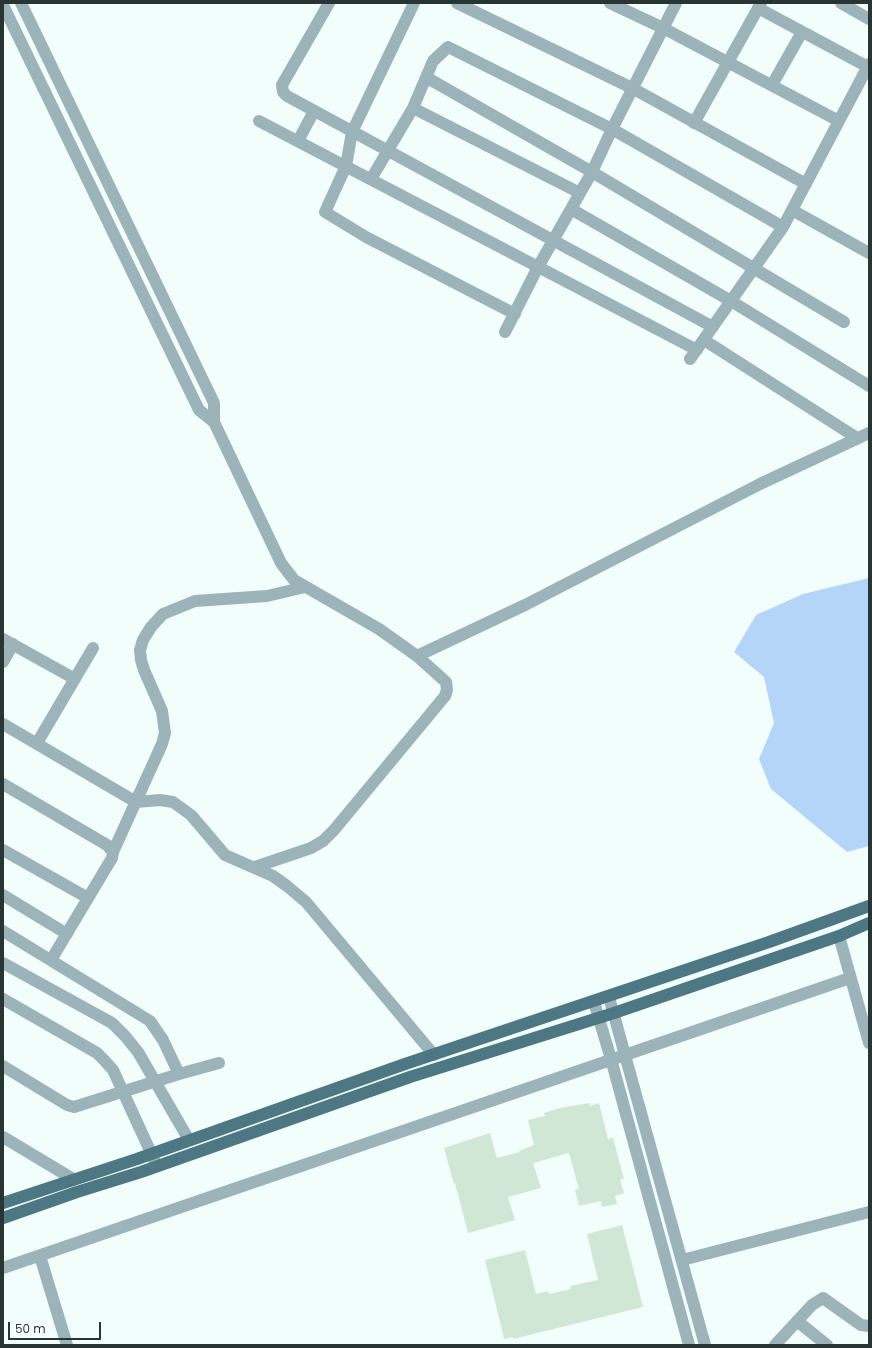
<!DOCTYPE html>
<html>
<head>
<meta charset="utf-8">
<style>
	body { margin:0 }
	#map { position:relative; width:872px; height:1348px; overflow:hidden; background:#f1fefb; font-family:Poppins,sans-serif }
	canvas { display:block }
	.frame { position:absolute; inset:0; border:4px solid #293532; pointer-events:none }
	.scale { position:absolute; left:8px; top:1322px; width:93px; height:18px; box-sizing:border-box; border:2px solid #293532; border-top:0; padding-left:5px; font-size:12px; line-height:14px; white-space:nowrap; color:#293532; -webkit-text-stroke:3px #fff; paint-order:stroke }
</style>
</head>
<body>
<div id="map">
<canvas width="872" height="1348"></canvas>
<div class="frame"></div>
<div class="scale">50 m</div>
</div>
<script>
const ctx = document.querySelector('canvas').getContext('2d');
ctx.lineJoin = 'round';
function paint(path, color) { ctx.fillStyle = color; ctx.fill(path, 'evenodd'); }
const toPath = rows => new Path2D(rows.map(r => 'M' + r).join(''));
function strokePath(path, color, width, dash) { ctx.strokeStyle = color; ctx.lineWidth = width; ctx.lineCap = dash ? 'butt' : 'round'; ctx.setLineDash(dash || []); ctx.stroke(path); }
paint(toPath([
	[869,578,869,846,847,852,771,789,759,759,774,723,764,677,734,652,756,615,803,594]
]), '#b4d5f7');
paint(toPath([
	[589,1103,590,1106,599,1103,608,1139,613,1138,624,1179,620,1179,624,1193,615,1196,617,1204,602,1207,601,1201,579,1206,575,1190,579,1189,569,1153,533,1163,541,1188,508,1197,515,1220,468,1233,455,1183,454,1184,444,1148,490,1133,497,1158,520,1152,519,1151,534,1145,528,1120,545,1116,544,1113,560,1108],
	[622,1225,643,1307,513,1339,513,1337,504,1339,485,1260,525,1250,536,1294,548,1291,549,1294,571,1289,570,1286,598,1280,587,1234]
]), '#d1e7d5');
strokePath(toPath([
	[21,3,214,403,214,422],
	[329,3,282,85,283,92,287,96,713,327],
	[414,3,352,132,346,166,325,212,366,237,515,314],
	[457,3,632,88,806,184],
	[610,3,663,28,839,121],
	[841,3,869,19],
	[3,5,199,410,214,422,281,563,294,580,379,629,417,656,446,682,447,690,445,696,334,830,323,841,311,848,255,867],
	[758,8,868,67],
	[431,80,592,172,844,322],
	[772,85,802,32],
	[413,108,580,193],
	[259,121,697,350],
	[694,123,761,3],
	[298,141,314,111],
	[371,179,413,108,433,61,448,47,612,129,783,227],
	[571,209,731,301,869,386],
	[792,210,869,253],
	[505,332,538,267,592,172,612,129,676,3],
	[704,340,857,438],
	[690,359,783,227,869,64],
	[3,639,75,679],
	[417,656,525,605,760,484,869,433],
	[3,662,13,644],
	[3,724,136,802,160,800,173,802,191,815,225,855,273,876,287,886,306,902,434,1055],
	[37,743,93,648],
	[3,784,107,845,113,852,112,858,51,960],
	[3,850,88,898],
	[113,852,162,744,165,733,162,711,144,670,141,660,140,650,143,640,151,627,163,614,195,601,267,596,305,587],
	[3,895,67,934],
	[3,931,150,1021,163,1040,179,1074],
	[839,936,869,1043],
	[3,963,112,1023,125,1036,138,1052,189,1140],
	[609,997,705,1345],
	[3,999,97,1053,104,1060,113,1070,157,1166],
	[594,1002,611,1059,689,1345],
	[3,1066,67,1105,74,1107,179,1074,219,1063],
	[3,1137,73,1179],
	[40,1256,67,1345],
	[682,1260,869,1212],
	[3,1268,850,978],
	[797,1321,827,1345],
	[775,1345,812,1305,823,1298,861,1325,869,1326]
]), '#9cb3b9', 12);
strokePath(toPath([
	[3,1203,137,1159,405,1064,769,942,869,906],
	[3,1218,77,1192,141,1172,410,1077,614,1013,839,936,869,923]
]), '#4d7782', 12);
</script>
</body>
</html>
